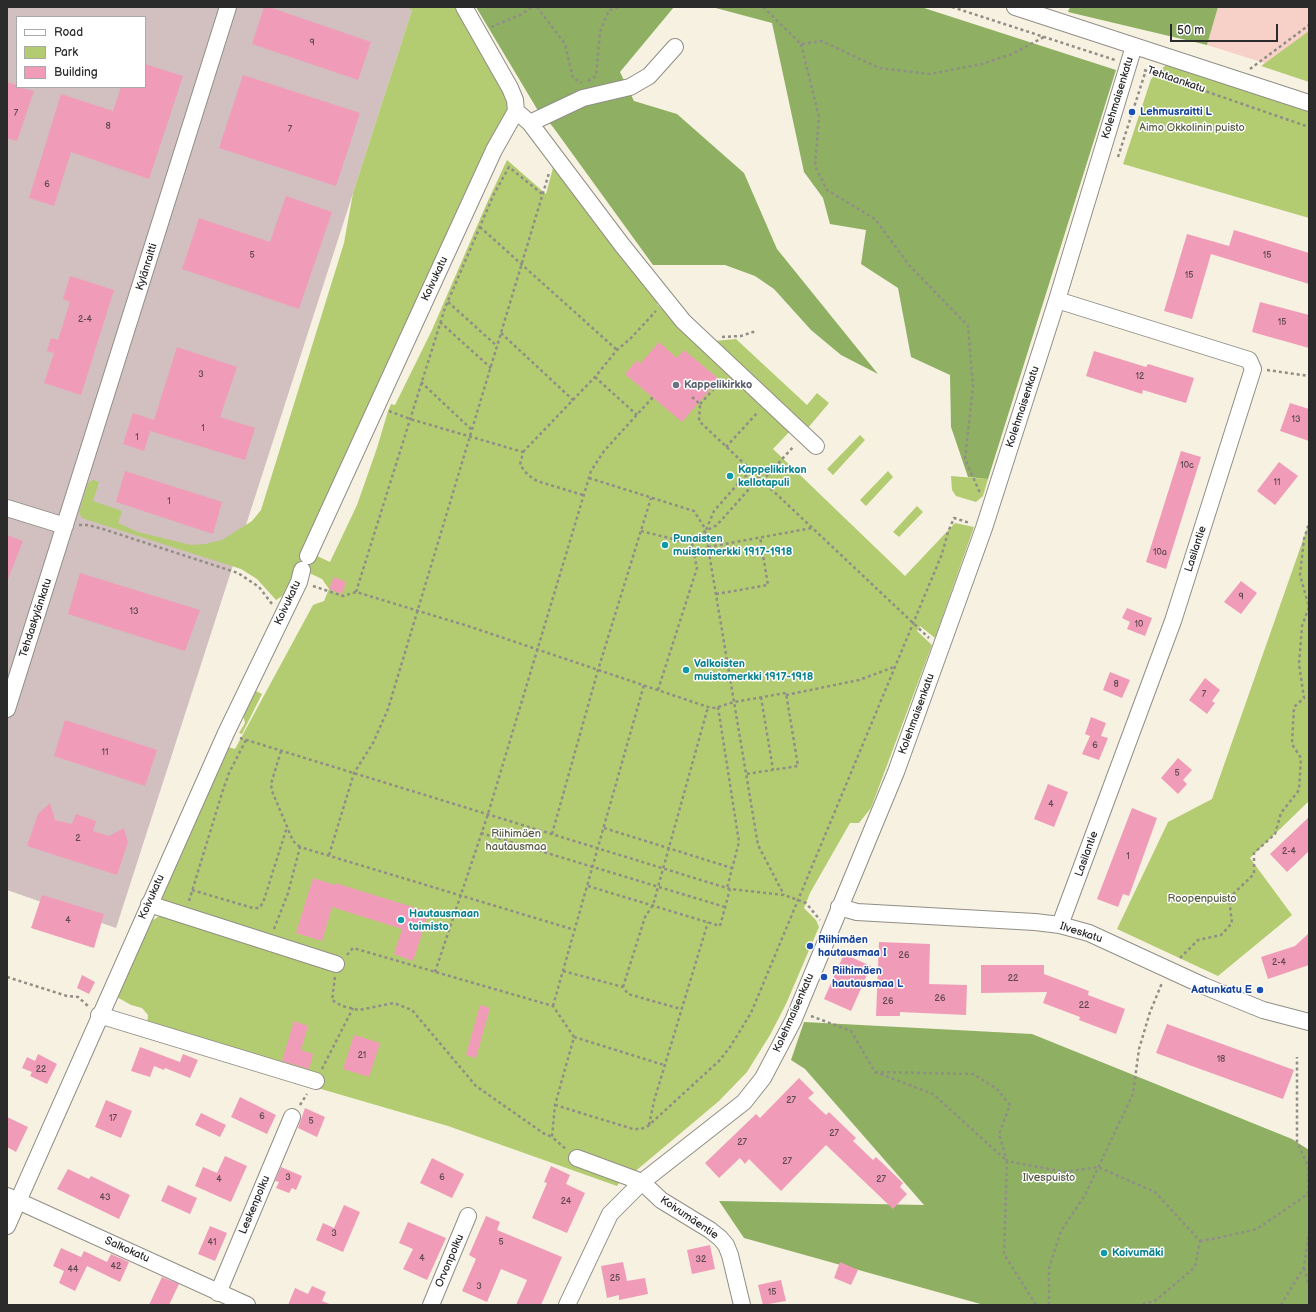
<!DOCTYPE html>
<html>
<head>
<meta charset="utf-8">
<style>
	body { margin:0 }
	#map { position:relative; width:1316px; height:1312px; overflow:hidden; background:#f6f1e1; font-family:"Balsamiq Sans",sans-serif }
	canvas { display:block }
	.frame { position:absolute; inset:0; border:8px solid #2b2b2b; pointer-events:none }
	.legend { position:absolute; left:16px; top:16px; width:130px; height:72px; box-sizing:border-box; background:#fff; border:1px solid #aaa; margin:0; padding:5px 7px; list-style:none; font-size:12px; color:#2b2b2b }
	.legend li { display:flex; align-items:center; gap:8px; height:20px }
	.legend b { width:20px; border:1px solid #aaa }
	.scale { position:absolute; left:1170px; top:24px; width:108px; height:18px; box-sizing:border-box; border:2px solid #2b2b2b; border-top:0; padding-left:5px; font-size:12px; line-height:14px; white-space:nowrap; color:#2b2b2b; -webkit-text-stroke:3px #fff; paint-order:stroke }
</style>
</head>
<body>
<div id="map">
<canvas width="1316" height="1312"></canvas>
<div class="frame"></div>
<ul class="legend">
<li><b style="height:5px;background:#fff"></b>Road</li>
<li><b style="height:11px;background:#b4cc71"></b>Park</li>
<li><b style="height:11px;background:#f09cb9"></b>Building</li>
</ul>
<div class="scale">50 m</div>
</div>
<script>
const ctx = document.querySelector('canvas').getContext('2d');
ctx.lineJoin = 'round';
function paint(path, color) { ctx.fillStyle = color; ctx.fill(path, 'evenodd'); }
const toPath = rows => new Path2D(rows.map(r => 'M' + r).join(''));
function strokePath(path, color, width, dash) { ctx.strokeStyle = color; ctx.lineWidth = width; ctx.lineCap = dash ? 'butt' : 'round'; ctx.setLineDash(dash || []); ctx.stroke(path); }
function drawText(font, color, halo, rows, align = 'center') {
  ctx.font = font + ' "Balsamiq Sans",sans-serif'; ctx.lineWidth = 3; ctx.setLineDash([]); ctx.textBaseline = 'middle'; ctx.strokeStyle = halo; ctx.fillStyle = color; for (const [text, x, y, turn = 0] of rows) {
    ctx.save(); ctx.translate(x, y); ctx.rotate((+turn || 0) * Math.PI / 180); ctx.textAlign = isNaN(turn) ? turn : align; if (halo) ctx.strokeText(text, 0, 0); ctx.fillText(text, 0, 0); ctx.restore();
  }
}
paint(toPath([
	[1218,7,1309,7,1309,77,1207,45]
]), '#f7d1c8');
paint(toPath([
	[7,7,413,7,116,928,7,890],
	[17,17,145,17,145,87,17,87]
]), '#d2bfc0');
paint(toPath([
	[407,7,457,7,505,89,509,107,465,198,297,568,282,596,276,600,257,579,241,569,88,520,82,518,79,512,88,483,93,480,99,482,93,501,122,511,118,523,138,532,191,545,205,544,222,540,252,521,261,510,344,243,353,193,412,10],
	[1309,31,1309,82,1261,66],
	[1169,62,1309,111,1309,218,1123,164,1151,79],
	[507,160,546,194,554,164,660,300,657,304,660,307,791,430,773,449,905,576,955,523,974,527,935,638,920,626,917,631,932,645,871,808,859,823,850,823,810,893,804,908,816,920,819,927,786,1004,770,1035,747,1072,719,1101,632,1174,628,1170,617,1186,448,1126,146,1038,148,1015,142,1008,131,1005,115,996,148,923,161,915,163,900,161,896,226,749,228,747,235,749,313,605,324,601,329,589,322,579,307,572,315,555,330,562,357,505,377,448,388,411,391,404,395,405,432,330,487,203],
	[736,339,807,405,817,393,829,403,807,429,714,341],
	[860,435,865,440,833,475,827,469],
	[888,471,893,477,866,506,860,500],
	[951,476,988,479,983,496,976,502,956,496,952,490],
	[917,506,923,512,899,537,893,532],
	[1309,523,1309,801,1250,858,1292,915,1218,976,1117,929,1168,822,1212,799],
	[254,690,262,694,242,734,239,733,245,723,243,714]
]), '#b4cc71');
paint(toPath([
	[476,7,674,7,620,72,634,101,677,114,744,173,777,249,878,374,841,355,811,330,774,289,755,276,725,265,653,265,553,127,537,109],
	[712,7,921,7,1116,70,988,479,968,477,951,427,950,375,911,357,898,288,861,264,866,230,830,224,823,198,804,172,772,23],
	[1070,7,1218,7,1207,45,1068,12],
	[804,1022,1032,1034,1292,1139,1309,1150,1309,1305,984,1305,744,1238,719,1201,924,1205,805,1069,791,1060]
]), '#8fb063');
paint(toPath([
	[264,7,269,7,371,42,358,80,252,44],
	[145,64,183,76,149,179,71,152,54,206,29,198,61,94,113,111,121,87,145,87],
	[243,75,360,113,336,186,219,148],
	[7,82,17,85,17,87,34,91,17,141,7,138],
	[286,196,332,212,299,309,182,269,199,218,270,242],
	[1234,230,1309,253,1309,284,1211,254,1192,319,1164,311,1187,234,1229,246],
	[70,276,114,290,81,395,44,383,54,353,47,351,51,338,58,340,70,302,63,299],
	[1260,302,1309,315,1309,348,1252,332],
	[659,342,677,358,684,350,719,379,682,422,625,374,637,360,640,364],
	[177,347,237,367,220,417,255,428,245,460,150,431,144,451,123,444,133,413,154,420],
	[1094,351,1146,367,1148,364,1194,378,1186,403,1143,390,1142,394,1086,376],
	[1290,403,1309,409,1309,441,1280,431],
	[1181,451,1201,457,1166,569,1146,562],
	[1279,462,1298,476,1275,505,1257,491],
	[125,471,222,502,213,534,116,502],
	[7,535,23,541,8,579,7,579],
	[80,573,200,610,185,651,68,614],
	[334,577,346,582,342,594,329,589],
	[1241,581,1257,593,1241,614,1224,602],
	[1127,608,1152,618,1145,636,1127,629,1130,622,1122,618],
	[1110,672,1130,680,1122,698,1103,690],
	[1205,678,1220,690,1212,701,1215,703,1207,714,1189,700],
	[1091,717,1106,723,1101,736,1108,738,1099,760,1082,754,1090,736,1085,734],
	[65,720,157,750,145,786,54,756],
	[1178,758,1192,770,1183,780,1187,784,1178,794,1161,778],
	[1048,784,1068,792,1054,827,1034,819],
	[50,803,55,820,72,824,76,814,96,821,93,831,109,836,124,828,128,842,117,875,27,846,38,814],
	[1132,808,1157,818,1129,896,1123,894,1118,907,1097,899],
	[1309,817,1309,851,1287,872,1270,854],
	[313,878,335,885,335,883,429,912,413,961,394,954,402,929,332,907,322,941,296,933],
	[42,895,104,914,94,948,31,928],
	[1309,933,1309,965,1268,979,1261,957,1295,946],
	[879,942,930,944,929,984,967,985,966,1015,900,1012,900,1016,876,1016],
	[844,954,871,966,851,1011,824,999],
	[981,965,1044,965,1044,974,1089,991,1088,995,1125,1009,1116,1034,1079,1020,1080,1017,1043,1003,1047,992,981,993],
	[82,975,95,982,89,994,77,988],
	[480,1005,490,1008,476,1058,466,1055],
	[294,1021,308,1026,301,1050,313,1054,309,1069,282,1061],
	[1167,1024,1294,1070,1283,1099,1156,1053],
	[354,1035,380,1043,369,1077,343,1069],
	[140,1047,180,1062,183,1054,198,1060,190,1078,165,1068,164,1070,154,1066,150,1077,131,1071],
	[38,1054,57,1064,47,1084,30,1076,32,1072,22,1068,27,1057,35,1061],
	[799,1078,814,1093,808,1098,826,1115,829,1112,856,1138,853,1141,873,1160,876,1157,903,1183,900,1187,907,1194,893,1209,826,1145,781,1191,749,1159,745,1164,740,1158,719,1178,705,1163,756,1114,760,1118],
	[240,1097,276,1115,267,1134,231,1117],
	[106,1100,132,1111,121,1138,95,1127],
	[305,1108,325,1117,317,1137,298,1128],
	[201,1113,226,1125,220,1137,195,1125],
	[7,1117,28,1127,16,1152,7,1147],
	[225,1156,247,1166,231,1202,195,1186,203,1167,217,1173],
	[432,1158,464,1174,452,1198,420,1183],
	[551,1166,570,1175,566,1184,585,1193,567,1233,532,1218,547,1183,544,1182],
	[281,1167,302,1176,296,1190,292,1188,289,1193,276,1188,279,1182,275,1181],
	[68,1169,89,1179,91,1176,130,1195,119,1219,57,1189],
	[168,1185,197,1198,190,1214,161,1201],
	[344,1205,360,1212,343,1252,316,1240,323,1223,334,1228],
	[486,1216,500,1222,497,1230,562,1257,541,1305,516,1305,527,1280,501,1269,487,1302,462,1291,476,1259,469,1255],
	[408,1222,446,1238,427,1280,403,1269,413,1249,399,1243],
	[210,1226,227,1233,215,1261,198,1254],
	[710,1245,715,1269,692,1274,687,1250],
	[61,1248,81,1257,84,1251,107,1262,111,1254,129,1262,120,1282,87,1266,75,1291,59,1283,64,1271,53,1266],
	[623,1262,627,1281,645,1278,648,1294,619,1300,619,1295,607,1298,601,1266],
	[840,1262,858,1270,851,1285,834,1278],
	[162,1277,179,1284,169,1305,149,1305],
	[781,1280,786,1301,763,1305,758,1285],
	[312,1286,326,1292,322,1301,332,1305,288,1305,295,1288,308,1294]
]), '#f09cb9');
const minor = toPath([
	[1015,7,1309,103],
	[516,111,530,123,622,245,683,321,816,446],
	[530,123,583,98,630,87,649,76,675,47],
	[1057,300,1249,360,1253,369,1173,621,1060,925],
	[7,508,65,526],
	[308,556,494,150,516,111,515,100,510,88,464,7],
	[7,709,228,7],
	[149,904,336,964],
	[839,907,857,912,1035,922,1060,925,1089,933,1204,986,1263,1010,1309,1022],
	[99,1015,316,1081],
	[577,1158,642,1182,661,1200,710,1230,720,1238,726,1245,730,1255,742,1305],
	[7,1196,247,1305],
	[7,1226,226,733,299,582,302,570],
	[218,1293,292,1117],
	[431,1305,468,1216],
	[567,1305,610,1214,642,1182,744,1102,763,1078,793,1021,896,772,984,528,1057,300,1134,46]
]);
strokePath(minor, '#908e86', 18);
strokePath(toPath([
	[537,7,565,44,573,78,582,83],
	[763,7,801,44,822,41,879,68,930,74,982,64,1012,54,1044,37],
	[952,7,1115,60],
	[491,27,520,15,532,7],
	[801,44,819,117,815,166,827,190,875,219,909,265,968,326,973,387,965,459,980,493],
	[1250,69,1309,25],
	[1144,70,1309,127],
	[588,81,596,76,600,32,609,10,620,7],
	[1118,157,1146,70],
	[480,227,617,350],
	[448,302,497,346],
	[440,322,491,368],
	[501,333,573,400],
	[722,337,741,336,756,331],
	[1267,370,1309,376],
	[595,377,637,415],
	[421,382,472,430],
	[692,397,700,404,699,421,929,638],
	[700,404,723,379],
	[389,411,410,419,523,452,520,465,528,475,537,481,583,495],
	[726,447,758,412],
	[523,452,595,377,617,350,631,338,656,311],
	[752,472,743,478,714,511,706,530,708,547,758,845,784,895],
	[589,478,694,511,706,530],
	[762,481,794,446],
	[79,525,88,525,106,530,238,573,259,587,272,604],
	[641,531,685,542,717,525,759,478],
	[708,547,812,528],
	[313,586,343,596,356,592,468,626,708,707,715,708,734,702,786,693,798,766,746,774],
	[356,592,445,308,494,194,509,167,542,194],
	[716,594,768,585,760,537],
	[658,690,697,568,691,539],
	[786,695,859,680,894,667],
	[761,697,773,770],
	[718,707,739,842,727,888],
	[240,738,730,889,784,895,798,900,806,903,820,920],
	[281,751,271,784,272,791,293,841,300,847],
	[604,828,732,868],
	[481,833,725,907],
	[552,834,598,670,651,498],
	[329,855,354,773,373,743,388,709,549,173],
	[588,886,720,926,730,889],
	[192,890,253,908,259,908,263,903,287,827],
	[189,901,222,793,229,773,246,740],
	[274,929,288,893,300,847,575,930],
	[347,955,353,948,553,1006,574,1037,555,1105,552,1137,567,1150],
	[1180,958,1198,940,1221,935,1232,923,1229,898,1254,874,1254,853,1275,834,1281,813,1299,790,1301,758,1292,744,1294,707,1304,698,1299,664,1302,626,1309,607,1300,575,1304,539,1309,523],
	[563,971,623,987,628,994,681,1009],
	[435,972,488,814,591,471,604,451,653,397],
	[7,977,67,996,78,997,88,1006],
	[335,977,332,1000,342,1006,359,1010,394,1003,412,1010,476,1086,543,1133,552,1137],
	[623,987,645,917,653,905,708,707],
	[553,1006,644,685],
	[811,1016,851,1031,875,1072,933,1094,1007,1161,1004,1254,1036,1305],
	[574,1037,664,1065],
	[322,1069,353,1008],
	[875,1072,973,1074,997,1089,1010,1105,999,1134,1007,1161,1065,1172,1098,1167,1155,1192,1200,1241,1195,1267,1155,1301,1139,1305],
	[300,1105,307,1094],
	[555,1105,633,1129,641,1129,648,1126,720,1060,730,1047,751,1013,942,554,948,532,954,518,970,523],
	[649,1125,654,1101,708,922],
	[1308,1194,1309,1200],
	[1200,1241,1218,1238,1257,1229,1308,1194,1308,1166,1297,1142,1297,1057],
	[1304,1268,1309,1285],
	[1049,1305,1049,1268,1061,1231,1085,1195,1133,1094,1139,1049,1150,1012,1162,983],
	[1281,1305,1304,1267,1309,1231]
]), '#908e86', 2.5, [3, 3]);
strokePath(minor, '#fff', 16);
for (const [x, y, r, color] of [
	[1132,112,4,"#1a4fb4"],
	[676,385,4,"#6b7280"],
	[730,476,4,"#0f9aa8"],
	[665,545,4,"#0f9aa8"],
	[686,670,4,"#0f9aa8"],
	[401,920,4,"#0f9aa8"],
	[810,946,4,"#1a4fb4"],
	[824,977,4,"#1a4fb4"],
	[1260,990,4,"#1a4fb4"],
	[1104,1253,4,"#0f9aa8"]
]) { const dot = new Path2D(); dot.arc(x, y, r, 0, 2 * Math.PI); ctx.fillStyle = color; ctx.fill(dot); strokePath(dot, '#fff', 1.5); }
drawText('9px', '#5c474e', null, [
	["9",312,43],
	["7",16,114],
	["8",108,127],
	["7",290,130],
	["6",47,185],
	["5",252,256],
	["15",1267,256],
	["15",1189,276],
	["2-4",85,320],
	["15",1282,323],
	["3",201,375],
	["12",1140,377],
	["13",1296,420],
	["1",203,429],
	["1",137,438],
	["10c",1187,466],
	["11",1277,483],
	["1",169,502],
	["10a",1160,553],
	["9",1241,597],
	["13",134,612],
	["10",1139,625],
	["8",1116,685],
	["7",1204,695],
	["6",1095,746],
	["11",105,753],
	["5",1177,774],
	["4",1051,805],
	["2",78,839],
	["2-4",1289,852],
	["1",1128,857],
	["4",68,921],
	["26",904,956],
	["2-4",1279,963],
	["22",1013,979],
	["26",940,999],
	["26",888,1002],
	["22",1084,1006],
	["21",362,1056],
	["18",1221,1060],
	["22",41,1070],
	["27",791,1101],
	["6",262,1117],
	["17",113,1119],
	["5",311,1122],
	["27",834,1134],
	["27",742,1143],
	["27",787,1162],
	["3",288,1178],
	["6",442,1178],
	["4",219,1180],
	["27",881,1180],
	["43",105,1198],
	["24",566,1202],
	["3",334,1234],
	["41",212,1243],
	["5",501,1243],
	["4",422,1259],
	["32",701,1260],
	["42",116,1267],
	["44",73,1270],
	["25",615,1279],
	["3",479,1287],
	["15",772,1293]
]);
drawText('11px', '#2b2b2b', '#fff', [
	["Tehtaankatu",1176,80,19],
	["Kolehmaisenkatu",1118,98,-73],
	["Kylänraitti",147,267,-73],
	["Koivukatu",435,279,-65],
	["Kolehmaisenkatu",1023,407,-72],
	["Lasilantie",1196,549,-72],
	["Koivukatu",288,603,-65],
	["Tehdaskylänkatu",36,618,-72],
	["Kolehmaisenkatu",917,714,-70],
	["Lasilantie",1087,854,-70],
	["Koivukatu",152,897,-66],
	["Ilveskatu",1081,933,18],
	["Kolehmaisenkatu",794,1013,-66],
	["Leskenpolku",255,1205,-67],
	["Koivumäentie",689,1218,34],
	["Salkokatu",127,1250,24],
	["Orvonpolku",450,1261,-67]
]);
drawText('bold 11px', '#164399', '#fff', [
	["Lehmusraitti L",1140,112],
	["Riihimäen",818,940],
	["hautausmaa I",818,953],
	["Riihimäen",832,971],
	["hautausmaa L",832,984],
	["Aatunkatu E",1252,990,"right"]
], 'left');
drawText('11px', '#545b40', '#fff', [
	["Aimo Okkolinin puisto",1192,128],
	["Riihimäen",516,834],
	["hautausmaa",516,847],
	["Roopenpuisto",1202,899],
	["Ilvespuisto",1049,1178]
]);
drawText('bold 11px', '#5b616d', '#fff', [
	["Kappelikirkko",684,385]
], 'left');
drawText('bold 11px', '#0d838f', '#fff', [
	["Kappelikirkon",738,470],
	["kellotapuli",738,483],
	["Punaisten",673,539],
	["muistomerkki 1917-1918",673,552],
	["Valkoisten",694,664],
	["muistomerkki 1917-1918",694,677],
	["Hautausmaan",409,914],
	["toimisto",409,927],
	["Koivumäki",1112,1253]
], 'left');
</script>
</body>
</html>
